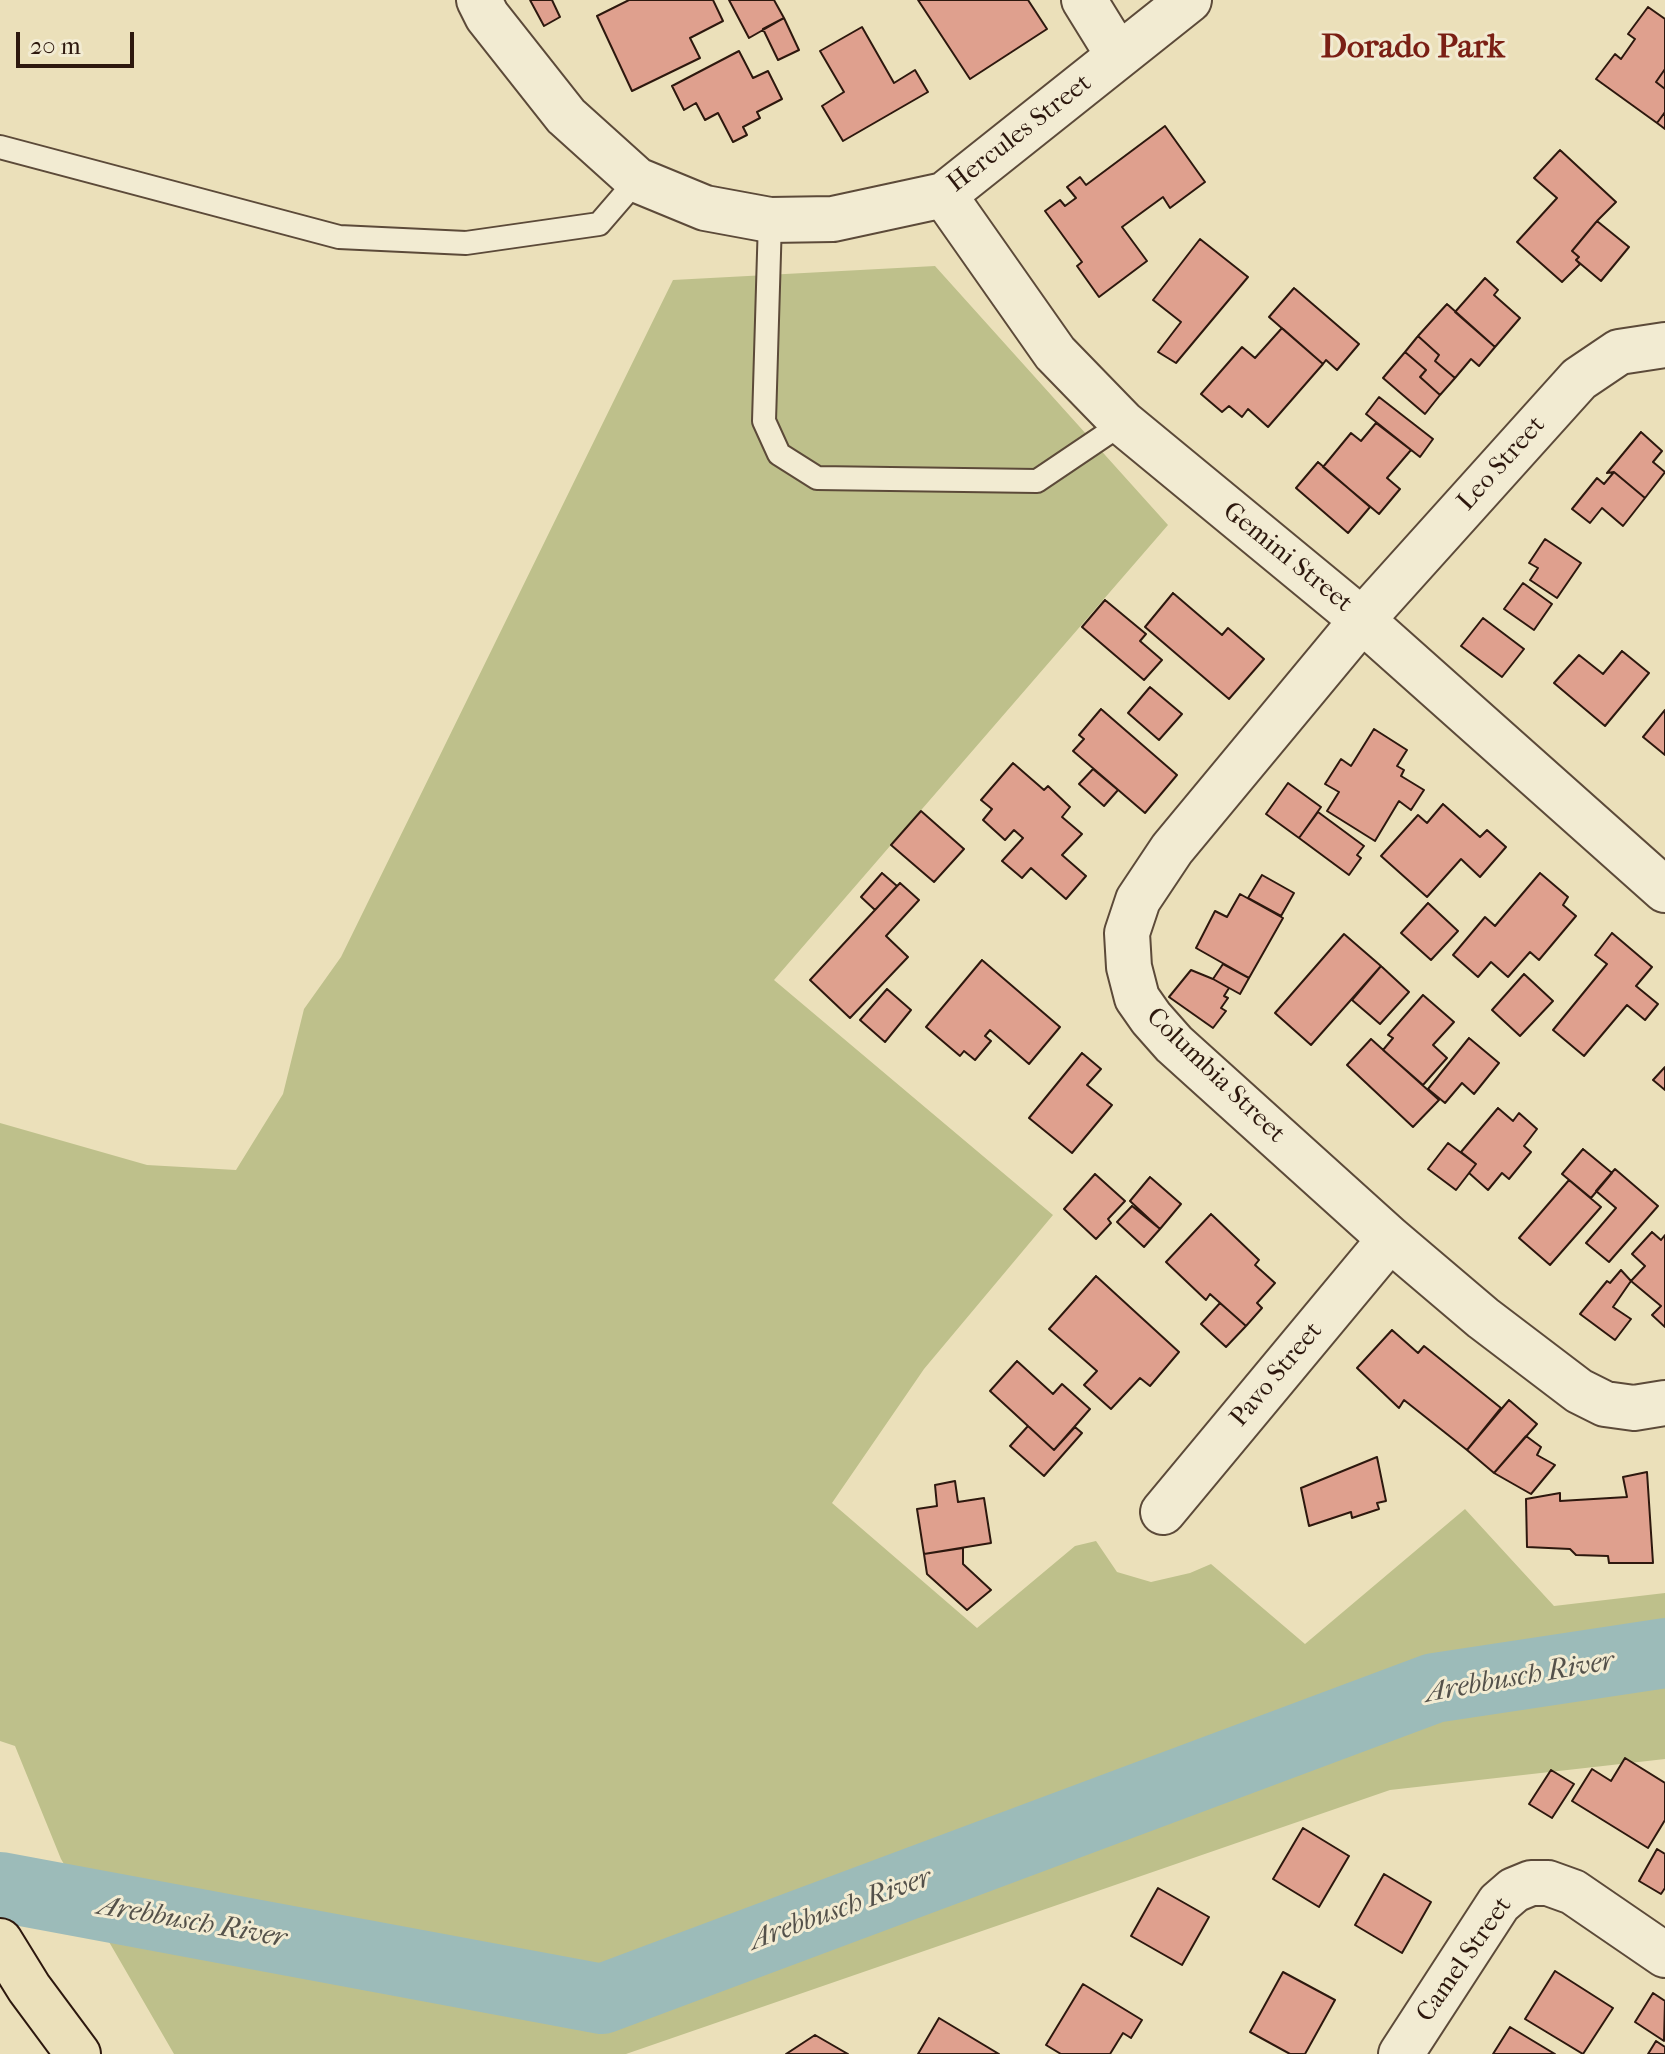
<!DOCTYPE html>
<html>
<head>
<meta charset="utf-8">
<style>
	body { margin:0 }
	#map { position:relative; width:1665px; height:2054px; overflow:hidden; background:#ebe0ba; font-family:"IM FELL French Canon",serif }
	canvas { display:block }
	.scale { position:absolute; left:16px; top:32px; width:118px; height:36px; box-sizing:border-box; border:4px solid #2d180e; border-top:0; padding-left:10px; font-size:24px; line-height:28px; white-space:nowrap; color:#2d180e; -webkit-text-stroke:6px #f2ebd2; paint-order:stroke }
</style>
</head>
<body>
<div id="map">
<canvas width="1665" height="2054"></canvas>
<div class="scale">20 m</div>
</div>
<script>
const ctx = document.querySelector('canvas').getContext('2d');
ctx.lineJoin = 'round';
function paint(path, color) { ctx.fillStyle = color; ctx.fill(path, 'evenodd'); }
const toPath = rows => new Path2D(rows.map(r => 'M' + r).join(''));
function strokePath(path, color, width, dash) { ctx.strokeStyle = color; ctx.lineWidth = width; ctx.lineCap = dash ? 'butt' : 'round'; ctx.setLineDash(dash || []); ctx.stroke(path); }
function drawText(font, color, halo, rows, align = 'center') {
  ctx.font = font + ' "IM FELL French Canon",serif'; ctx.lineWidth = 6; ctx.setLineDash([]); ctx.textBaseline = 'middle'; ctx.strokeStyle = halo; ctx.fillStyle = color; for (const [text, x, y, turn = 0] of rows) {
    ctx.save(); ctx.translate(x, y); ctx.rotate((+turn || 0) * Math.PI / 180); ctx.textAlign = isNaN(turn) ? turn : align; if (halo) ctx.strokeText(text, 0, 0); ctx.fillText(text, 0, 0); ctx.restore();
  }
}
paint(toPath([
	[935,266,1168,525,774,980,1053,1215,924,1369,832,1503,977,1628,1075,1546,1096,1541,1117,1572,1151,1582,1190,1573,1211,1564,1305,1644,1465,1509,1554,1606,1665,1593,1665,1759,1390,1790,626,2054,174,2054,61,1859,15,1746,0,1741,0,1123,147,1165,236,1170,283,1094,304,1009,341,957,673,280]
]), '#bec08b');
strokePath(toPath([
	[0,1887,602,1999,1434,1688,1665,1653]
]), '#9cbbb9', 70);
const building = toPath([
	[530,0,552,0,560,17,544,26,530,0],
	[629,0,713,0,723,21,690,38,700,58,632,91,597,16,629,0],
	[729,0,774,0,784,18,749,38,729,0],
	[918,0,1028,0,1047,29,970,79,918,0],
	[1648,7,1665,19,1665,69,1656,82,1665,89,1665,112,1657,123,1596,79,1615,54,1621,59,1635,39,1628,34,1648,7],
	[784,18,799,50,778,60,763,29,784,18],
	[862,27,894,83,915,70,928,92,843,141,822,106,844,92,820,51,862,27],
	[739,51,753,78,768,71,782,99,757,112,760,118,743,127,747,135,733,142,718,113,705,120,696,103,684,110,672,86,739,51],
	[1665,69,1665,89,1656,82,1665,69],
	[1665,112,1665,129,1657,123,1665,112],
	[1165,126,1205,182,1170,208,1163,197,1122,227,1147,261,1099,297,1077,266,1082,262,1045,211,1060,200,1065,206,1076,198,1067,187,1080,177,1086,185,1165,126],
	[1560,150,1616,202,1597,221,1572,251,1579,257,1576,260,1580,264,1562,282,1517,242,1557,198,1534,178,1560,150],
	[1597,221,1629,247,1601,281,1576,260,1579,257,1572,251,1597,221],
	[1200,239,1248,277,1176,363,1158,352,1181,322,1153,300,1200,239],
	[1485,278,1498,290,1494,295,1520,318,1495,347,1455,312,1485,278],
	[1294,288,1359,344,1337,370,1326,360,1323,364,1269,317,1294,288],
	[1447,304,1495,347,1479,366,1471,359,1455,378,1435,361,1439,355,1418,336,1447,304],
	[1282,328,1323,364,1268,427,1248,409,1242,417,1229,406,1222,412,1201,394,1242,347,1255,358,1282,328],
	[1418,336,1439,355,1435,361,1455,378,1440,395,1420,377,1426,370,1405,352,1418,336],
	[1405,352,1426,370,1420,377,1440,395,1425,414,1383,378,1405,352],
	[1379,397,1433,439,1420,457,1366,414,1379,397],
	[1376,423,1411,450,1387,478,1400,489,1379,514,1323,467,1351,433,1361,441,1376,423],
	[1641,432,1662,451,1653,462,1665,472,1645,498,1614,472,1607,473,1641,432],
	[1318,462,1370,507,1348,533,1296,488,1318,462],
	[1614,472,1645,498,1623,526,1602,508,1590,523,1572,509,1597,478,1604,484,1614,472],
	[1545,539,1581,563,1557,598,1530,580,1538,568,1529,563,1545,539],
	[1523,583,1552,604,1534,630,1504,609,1523,583],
	[1173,593,1222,635,1228,628,1264,659,1229,699,1145,627,1173,593],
	[1105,600,1146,634,1140,641,1162,660,1144,680,1082,627,1105,600],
	[1483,618,1524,649,1502,677,1461,646,1483,618],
	[1622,651,1649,673,1605,726,1554,683,1579,655,1603,674,1622,651],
	[1150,687,1182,714,1159,740,1128,713,1150,687],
	[1101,709,1177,775,1145,813,1073,751,1084,739,1079,735,1101,709],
	[1665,710,1665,755,1643,737,1665,710],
	[1374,729,1407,750,1397,766,1404,770,1401,776,1424,790,1411,810,1399,801,1375,841,1327,811,1339,792,1325,784,1341,759,1351,766,1374,729],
	[1013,763,1044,790,1048,786,1070,807,1062,817,1082,834,1062,855,1086,876,1066,899,1031,868,1022,878,1002,861,1023,838,1014,830,1005,840,983,820,992,809,981,800,1013,763],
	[1093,769,1118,790,1104,806,1079,784,1093,769],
	[1288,783,1321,807,1299,838,1266,814,1288,783],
	[1443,804,1480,837,1487,830,1506,847,1480,877,1461,859,1427,897,1381,856,1418,815,1427,823,1443,804],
	[921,811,964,849,934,882,891,845,921,811],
	[1318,812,1364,846,1357,855,1361,858,1349,875,1299,838,1318,812],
	[882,873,897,886,875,910,861,897,882,873],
	[1540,873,1568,897,1563,905,1576,916,1539,960,1530,952,1508,977,1491,962,1478,977,1453,955,1485,917,1495,926,1540,873],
	[1262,875,1294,893,1281,916,1248,898,1262,875],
	[900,883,919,900,886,936,908,957,850,1018,810,980,900,883],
	[1240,894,1283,918,1249,978,1196,948,1215,911,1227,917,1240,894],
	[1428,903,1458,931,1431,960,1401,933,1428,903],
	[1612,933,1652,967,1636,986,1658,1004,1645,1020,1627,1005,1584,1056,1553,1030,1607,964,1595,955,1612,933],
	[1344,934,1381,966,1311,1045,1275,1013,1344,934],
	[982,960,1060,1027,1029,1064,990,1030,985,1036,991,1041,975,1060,964,1051,960,1056,926,1027,982,960],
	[1223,964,1249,978,1240,994,1213,979,1223,964],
	[1381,966,1409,992,1380,1024,1352,1000,1381,966],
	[1191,970,1213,979,1229,988,1224,996,1228,998,1221,1008,1226,1011,1213,1028,1169,997,1191,970],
	[1524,974,1553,1001,1520,1036,1492,1010,1524,974],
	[887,989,911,1010,885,1042,860,1020,887,989],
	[1423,995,1454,1022,1433,1045,1447,1058,1423,1085,1383,1050,1393,1038,1388,1035,1423,995],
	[1469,1038,1499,1063,1474,1094,1462,1083,1445,1103,1428,1089,1469,1038],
	[1371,1039,1439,1100,1413,1127,1347,1065,1371,1039],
	[1082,1053,1101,1069,1087,1085,1112,1105,1072,1153,1029,1118,1082,1053],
	[1665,1067,1665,1090,1653,1080,1665,1067],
	[1498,1108,1513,1121,1519,1113,1537,1129,1524,1146,1531,1152,1509,1179,1502,1173,1488,1190,1469,1173,1476,1164,1461,1152,1498,1108],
	[1448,1143,1476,1164,1456,1190,1428,1169,1448,1143],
	[1583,1149,1612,1173,1591,1198,1562,1174,1583,1149],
	[1615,1169,1658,1206,1609,1262,1586,1243,1616,1208,1596,1191,1615,1169],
	[1095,1174,1125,1201,1108,1219,1111,1223,1096,1239,1064,1209,1095,1174],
	[1150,1177,1181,1204,1160,1229,1130,1201,1150,1177],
	[1569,1180,1601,1207,1550,1265,1519,1238,1569,1180],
	[1132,1206,1160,1229,1144,1247,1117,1222,1132,1206],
	[1211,1214,1259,1260,1255,1265,1275,1283,1257,1303,1262,1308,1246,1326,1210,1294,1206,1300,1166,1262,1211,1214],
	[1652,1232,1661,1240,1665,1235,1665,1327,1652,1315,1661,1306,1631,1281,1645,1266,1632,1254,1652,1232],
	[1621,1270,1631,1281,1613,1307,1631,1319,1615,1340,1580,1314,1607,1281,1610,1283,1621,1270],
	[1096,1276,1179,1352,1150,1386,1140,1378,1111,1409,1084,1385,1097,1371,1049,1329,1096,1276],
	[1220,1303,1246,1326,1226,1347,1201,1324,1220,1303],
	[1392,1330,1418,1353,1424,1346,1501,1408,1467,1450,1404,1400,1399,1408,1357,1368,1392,1330],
	[1017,1361,1053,1394,1062,1384,1090,1409,1054,1450,990,1391,1017,1361],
	[1509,1400,1537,1424,1494,1473,1467,1450,1509,1400],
	[1028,1426,1054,1450,1075,1427,1082,1433,1044,1476,1010,1446,1028,1426],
	[1526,1436,1541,1447,1537,1455,1555,1465,1531,1494,1494,1473,1526,1436],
	[1377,1457,1386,1501,1377,1503,1379,1509,1352,1518,1351,1512,1309,1526,1301,1488,1377,1457],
	[1647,1472,1653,1563,1609,1563,1608,1556,1576,1555,1570,1549,1527,1547,1526,1499,1560,1493,1560,1501,1627,1497,1623,1477,1647,1472],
	[955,1481,958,1502,984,1498,991,1543,924,1554,917,1509,937,1506,935,1485,955,1481],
	[963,1548,963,1564,991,1590,967,1610,927,1574,924,1554,963,1548],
	[1625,1758,1665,1783,1665,1820,1648,1848,1572,1801,1592,1769,1611,1781,1625,1758],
	[1551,1770,1574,1784,1552,1818,1529,1804,1551,1770],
	[1303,1828,1349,1856,1319,1907,1273,1879,1303,1828],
	[1657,1849,1665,1854,1665,1888,1661,1894,1639,1881,1657,1849],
	[1384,1874,1431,1902,1402,1953,1355,1925,1384,1874],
	[1158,1888,1209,1917,1182,1965,1131,1936,1158,1888],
	[1555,1971,1613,2008,1583,2054,1525,2019,1555,1971],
	[1283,1972,1335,2000,1305,2054,1290,2054,1250,2032,1283,1972],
	[1083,1984,1142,2020,1131,2038,1123,2033,1110,2054,1061,2054,1046,2045,1083,1984],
	[1653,1993,1665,2001,1664,2041,1635,2022,1653,1993],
	[939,2018,999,2054,918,2054,939,2018],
	[1510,2027,1555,2054,1493,2054,1510,2027],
	[815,2035,848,2054,786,2054,815,2035],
	[1656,2041,1665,2047,1665,2054,1648,2054,1656,2041]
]);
paint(building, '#dfa08e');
strokePath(building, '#2d180e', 2);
const lane = toPath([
	[0,147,339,237,466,243,599,224,637,180],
	[770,220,764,421,779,454,817,478,1037,481,1123,423]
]);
const street = toPath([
	[479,0,487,16,566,116,637,180,705,208,770,220,833,219,944,195,1189,0],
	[1084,0,1118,55],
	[944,195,1055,353,1123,423,1362,620,1665,890],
	[1665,345,1619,352,1579,379,1362,620,1172,849,1138,900,1127,933,1129,967,1137,998,1151,1018,1174,1044,1390,1239,1483,1318,1579,1391,1605,1404,1634,1408,1665,1403],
	[1163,1512,1390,1239],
	[1401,2054,1499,1903,1514,1890,1531,1883,1548,1883,1573,1892,1665,1955]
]);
const highway = toPath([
	[0,1941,29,1988,78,2054]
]);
strokePath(lane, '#5c4a39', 26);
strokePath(street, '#5c4a39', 48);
strokePath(highway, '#2d180e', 48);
strokePath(lane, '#f2ebd2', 22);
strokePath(street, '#f2ebd2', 44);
strokePath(highway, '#ebe0ba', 44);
drawText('26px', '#2d180e', '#f2ebd2', [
	["Hercules Street",1020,134,-38],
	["Leo Street",1502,464,-48],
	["Gemini Street",1287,558,39],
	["Columbia Street",1215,1076,44],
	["Pavo Street",1277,1375,-50],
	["Camel Street",1465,1960,-55]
]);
drawText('italic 28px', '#54514a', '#f2ebd2', [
	["Arebbusch River",1520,1678,-10],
	["Arebbusch River",841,1910,-20],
	["Arebbusch River",192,1923,10]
]);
drawText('bold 34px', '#7a1f14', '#f2ebd2', [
	["Dorado Park",1413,49]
]);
</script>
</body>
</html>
